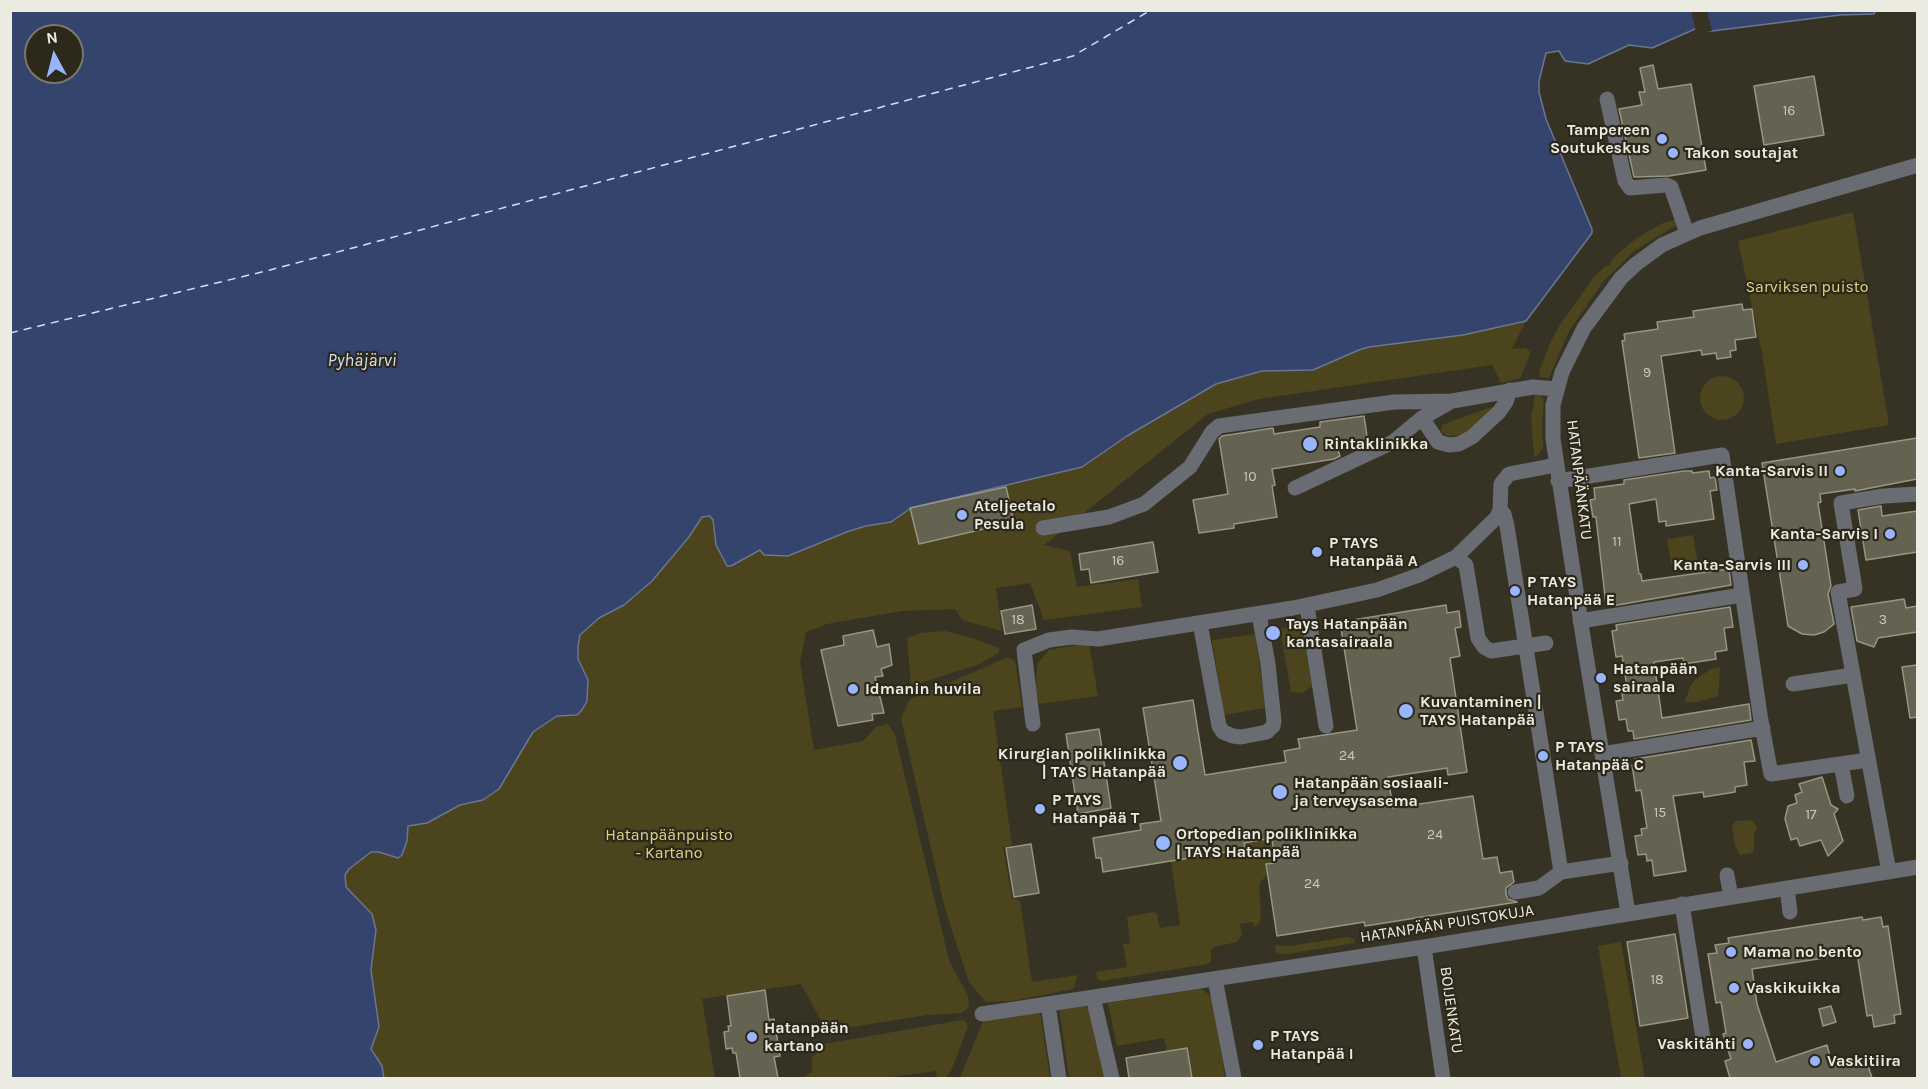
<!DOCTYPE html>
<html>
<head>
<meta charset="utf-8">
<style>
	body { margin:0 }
	#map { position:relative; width:1928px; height:1089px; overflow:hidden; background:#363324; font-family:Karla,sans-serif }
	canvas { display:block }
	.frame { position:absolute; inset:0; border:12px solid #ecebe2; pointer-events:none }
	.north { position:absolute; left:24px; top:24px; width:60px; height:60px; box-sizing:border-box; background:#2c291b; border:2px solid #79776b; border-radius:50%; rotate:353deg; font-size:16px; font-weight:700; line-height:24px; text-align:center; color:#ecebe2 }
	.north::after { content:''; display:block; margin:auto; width:21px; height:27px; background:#99b5fd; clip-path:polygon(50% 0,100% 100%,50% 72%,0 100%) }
</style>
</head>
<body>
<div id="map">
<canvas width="1928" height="1089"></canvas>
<div class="frame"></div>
<div class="north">N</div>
</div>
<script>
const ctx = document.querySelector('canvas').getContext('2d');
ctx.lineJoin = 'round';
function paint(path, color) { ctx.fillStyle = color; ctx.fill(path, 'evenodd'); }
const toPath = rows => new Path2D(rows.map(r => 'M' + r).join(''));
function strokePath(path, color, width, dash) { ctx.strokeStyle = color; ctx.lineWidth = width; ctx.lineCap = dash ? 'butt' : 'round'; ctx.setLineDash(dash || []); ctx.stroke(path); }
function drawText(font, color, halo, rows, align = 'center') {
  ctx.font = font + ' Karla,sans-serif'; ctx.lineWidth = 4.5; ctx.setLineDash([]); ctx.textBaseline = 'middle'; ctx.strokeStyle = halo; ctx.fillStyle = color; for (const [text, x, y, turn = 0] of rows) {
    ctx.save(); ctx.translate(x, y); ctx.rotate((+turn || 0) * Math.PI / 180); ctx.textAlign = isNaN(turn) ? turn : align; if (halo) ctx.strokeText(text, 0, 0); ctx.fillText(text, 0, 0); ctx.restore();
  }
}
paint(toPath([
	[1853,212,1889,425,1776,444,1762,353,1738,241],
	[1675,220,1677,225,1634,251,1604,281,1569,331,1549,378,1539,377,1540,369,1551,341,1561,323,1593,278,1605,266,1610,265,1612,259,1638,237,1663,223],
	[1526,321,1512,349,1525,348,1531,352,1521,377,1518,379,1501,383,1492,365,1259,399,1208,414,1044,545,1070,551,1077,587,1138,579,1142,607,1044,620,1030,583,996,588,1002,631,962,620,955,609,902,611,827,624,806,632,800,662,814,750,863,741,876,727,888,724,895,735,949,960,968,996,969,1007,962,1013,927,1015,827,1031,801,984,702,999,715,1078,385,1078,382,1066,371,1049,379,1027,371,970,376,930,371,914,346,887,345,875,349,869,371,852,379,852,398,858,402,855,407,841,408,826,436,819,460,805,483,800,499,789,533,732,557,716,577,715,587,701,588,680,578,659,578,646,580,635,599,618,624,605,652,581,689,537,702,517,710,516,713,520,731,566,760,550,763,553,788,556,849,531,897,519,910,508,1082,467,1127,436,1216,384,1262,371,1313,370,1359,350,1369,347,1463,335],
	'1700 398a22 22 0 1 1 44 0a22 22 0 1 1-44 0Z',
	[1535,395,1540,395,1544,399,1542,422,1543,448,1536,457,1534,456,1531,419],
	[1491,407,1493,408,1473,428,1463,435,1447,436,1441,431,1442,425],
	[1693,535,1698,564,1672,568,1667,539],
	[1302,625,1312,686,1302,693,1291,692,1280,629],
	[945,631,969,637,999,648,999,653,980,664,911,686,907,638,920,633],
	[1255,634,1266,708,1224,715,1212,640],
	[1089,643,1098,696,1039,704,1036,686,1037,664,1049,650],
	[1008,657,1015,661,1022,707,993,711,1012,845,1003,847,1012,898,1020,901,1032,982,1078,975,1073,989,1012,1001,986,1002,969,982,945,909,901,719,909,700],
	[1720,667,1718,696,1697,702,1685,702,1690,686,1695,680,1711,669],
	[1752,820,1757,828,1754,834,1754,850,1752,853,1740,855,1735,846,1732,825,1737,821],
	[1272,838,1275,863,1266,864,1267,875,1262,880,1259,886,1261,912,1260,923,1254,927,1253,922,1240,924,1242,935,1237,942,1213,947,1211,951,1211,961,1208,964,1101,981,1098,980,1096,972,1127,967,1123,944,1130,943,1127,917,1154,912,1157,914,1160,928,1180,925,1171,861,1245,849,1244,843],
	[1348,937,1354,939,1355,943,1287,954,1280,954,1276,952,1275,945,1289,946],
	[1621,942,1645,1078,1621,1078,1598,946],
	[1200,988,1211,996,1214,1004,1225,1078,1192,1078,1187,1049,1167,1051,1164,1038,1117,1046,1108,1003],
	[1084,1005,1088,1009,1105,1078,1069,1078,1059,1008],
	[1040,1010,1050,1078,960,1078,982,1024,987,1019],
	[962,1020,966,1022,968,1027,951,1071,945,1078,937,1078,936,1071,884,1078,802,1078,812,1072,812,1058,824,1044]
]), '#4b441d');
const water = toPath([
	[10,11,1875,11,1874,14,1840,15,1712,31,1695,29,1652,48,1629,45,1588,64,1565,61,1559,51,1546,53,1539,81,1539,92,1546,119,1592,229,1592,233,1526,321,1463,335,1369,347,1359,350,1313,370,1262,371,1216,384,1127,436,1082,467,911,508,891,522,866,526,849,531,788,556,764,555,760,550,731,566,727,566,716,545,713,520,710,516,702,517,689,537,652,581,624,605,599,618,580,635,578,646,578,659,588,680,587,701,582,710,577,715,557,716,533,732,499,789,483,800,460,805,427,823,408,826,407,841,402,855,398,858,379,852,371,852,349,869,345,875,346,887,372,914,376,930,371,970,379,1027,371,1049,382,1066,384,1078,11,1078,10,11],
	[36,36,72,36,72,72,36,72,36,36]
]);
paint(water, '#34446d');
strokePath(water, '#6b7690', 1.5);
paint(toPath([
	[1691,11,1707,11,1712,31,1696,32]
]), '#363324');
strokePath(toPath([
	[10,333,270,270,1073,56,1151,10]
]), '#d3dffc', 1.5, [8, 6]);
const building = toPath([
	[1653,65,1658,89,1691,84,1706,170,1669,176,1634,177,1619,109,1642,105,1639,92,1645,92,1640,68,1653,65],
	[1814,76,1824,135,1764,145,1754,86,1814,76],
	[1742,304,1743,310,1752,309,1756,337,1735,340,1736,350,1730,351,1731,357,1717,359,1716,353,1702,355,1701,350,1661,356,1675,453,1639,458,1622,341,1625,340,1624,334,1658,329,1657,322,1694,317,1693,311,1742,304],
	[1364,416,1368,443,1338,450,1340,456,1334,459,1272,469,1275,485,1272,486,1277,517,1234,524,1234,528,1199,533,1193,500,1228,494,1219,439,1222,436,1273,428,1274,434,1320,427,1320,422,1364,416],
	[1917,438,1917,479,1855,491,1855,489,1820,494,1821,502,1818,503,1831,586,1828,594,1834,624,1824,632,1814,635,1802,634,1788,626,1762,463,1917,438],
	[1684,471,1692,471,1692,473,1709,471,1710,478,1715,477,1717,490,1710,491,1714,519,1666,526,1666,521,1659,522,1656,499,1629,504,1639,574,1641,574,1642,581,1729,569,1731,585,1612,606,1612,604,1606,605,1596,517,1593,517,1590,500,1595,499,1594,488,1624,484,1624,480,1684,471],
	[1006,487,1014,522,919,544,910,508,1006,487],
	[1881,506,1882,516,1917,511,1917,552,1866,560,1858,510,1881,506],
	[1153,542,1158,572,1091,583,1089,569,1081,570,1079,554,1153,542],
	[1904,599,1906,608,1917,606,1917,632,1878,638,1874,647,1857,641,1851,607,1904,599],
	[1032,605,1036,629,1005,634,1001,611,1032,605],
	[1446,605,1447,613,1459,611,1461,627,1455,628,1460,656,1450,658,1467,772,1448,775,1447,768,1388,777,1393,808,1473,796,1483,859,1497,857,1500,873,1512,871,1514,882,1506,888,1506,894,1508,899,1517,902,1365,926,1364,922,1277,936,1266,864,1275,863,1272,838,1244,843,1245,849,1103,872,1101,858,1096,858,1093,838,1141,830,1140,824,1161,821,1143,708,1193,700,1205,775,1286,762,1284,751,1300,748,1298,739,1357,730,1340,622,1446,605],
	[1730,607,1733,627,1724,628,1727,650,1715,652,1716,659,1684,664,1683,658,1654,662,1662,718,1749,704,1751,720,1634,739,1633,731,1628,731,1626,719,1619,720,1616,701,1623,700,1622,694,1628,693,1622,656,1616,657,1612,631,1617,630,1616,625,1730,607],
	[873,630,877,647,889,644,892,665,881,669,883,676,875,677,884,713,872,714,873,720,838,726,821,650,844,645,843,636,873,630],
	[1917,665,1917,717,1910,718,1902,667,1917,665],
	[1099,729,1111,808,1078,814,1066,734,1099,729],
	[1751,740,1755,761,1744,762,1747,785,1735,787,1735,792,1704,797,1703,792,1673,796,1686,871,1654,876,1652,860,1647,861,1646,854,1638,855,1635,836,1642,835,1641,829,1647,828,1641,790,1636,791,1632,765,1636,764,1635,759,1751,740],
	[1822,777,1831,805,1838,809,1834,814,1843,841,1828,856,1821,840,1800,846,1797,838,1791,840,1785,819,1788,806,1797,803,1795,795,1802,792,1799,784,1822,777],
	[1031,844,1039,893,1014,897,1006,848,1031,844],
	[1862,917,1863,920,1881,917,1883,927,1888,926,1901,1014,1894,1015,1895,1023,1874,1027,1872,1015,1867,1016,1857,953,1752,969,1757,1004,1776,1062,1827,1045,1833,1067,1865,1056,1872,1078,1730,1078,1725,1061,1731,1059,1723,1034,1726,1033,1721,1002,1716,1003,1708,954,1717,953,1715,945,1729,943,1728,938,1862,917],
	[1675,934,1688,1018,1640,1026,1627,942,1675,934],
	[765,990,769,1020,774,1019,780,1056,774,1057,778,1078,740,1078,736,1053,733,1053,732,1048,726,1049,724,1032,729,1031,728,1026,731,1026,727,996,765,990],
	[1831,1006,1836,1022,1823,1026,1819,1009,1831,1006],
	[1187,1048,1192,1078,1129,1078,1126,1058,1187,1048]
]);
paint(building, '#646251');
strokePath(building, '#979583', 1.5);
strokePath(toPath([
	[1607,99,1625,181,1630,188,1666,185,1671,187,1687,233],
	[1422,418,1438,442,1449,445,1459,444,1472,437,1499,412,1506,402,1510,390],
	[1558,481,1722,455,1761,721,1771,774,1868,760],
	[1295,488,1393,442,1422,418,1447,404],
	[1500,510,1504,514,1507,526,1561,872,1621,863],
	[1043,528,1109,517,1144,504,1190,467,1212,432,1219,426,1394,402,1452,401,1533,387,1557,389],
	[1456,557,1466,565,1478,638,1484,647,1491,651,1546,643],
	[1307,606,1326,726],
	[1580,621,1742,595],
	[1200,623,1219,726,1223,732,1233,736,1241,737,1267,732,1273,726,1274,721,1268,664,1259,614],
	[1793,684,1853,675],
	[1033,724,1024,650,1049,640,1072,637,1098,639,1293,608,1377,590,1419,575,1456,557,1497,517,1500,510,1501,484,1509,474,1556,465],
	[1602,754,1763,728],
	[1841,764,1847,796],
	[1889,872,1838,592,1855,589,1841,503,1884,496,1918,494],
	[1727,875,1731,897],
	[1787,888,1790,912],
	[1515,892,1539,888,1561,872],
	[1682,904,1703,1038],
	[1628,913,1584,643,1553,439,1553,405,1562,372,1584,328,1621,278,1636,264,1662,245,1700,228,1918,165],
	[1424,947,1443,1078],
	[1215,979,1234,1078],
	[1093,997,1112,1078],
	[1048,1004,1059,1078],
	[982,1014,1424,947,1918,867]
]), '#696c73', 15);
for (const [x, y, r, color] of [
	[1662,139,6,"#99b5fd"],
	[1673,153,6,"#99b5fd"],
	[1310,444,8,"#99b5fd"],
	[1840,471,6,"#99b5fd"],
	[962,515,6,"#99b5fd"],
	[1890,534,6,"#99b5fd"],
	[1317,552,6,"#99b5fd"],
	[1803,565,6,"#99b5fd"],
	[1515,591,6,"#99b5fd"],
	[1273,633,8,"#99b5fd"],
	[1601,678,6,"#99b5fd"],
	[853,689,6,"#99b5fd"],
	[1406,711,8,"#99b5fd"],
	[1543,756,6,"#99b5fd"],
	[1180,763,8,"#99b5fd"],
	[1280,792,8,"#99b5fd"],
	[1040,809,6,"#99b5fd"],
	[1163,843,8,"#99b5fd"],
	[1731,952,6,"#99b5fd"],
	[1734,988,6,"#99b5fd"],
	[752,1037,6,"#99b5fd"],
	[1748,1044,6,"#99b5fd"],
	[1258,1045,6,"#99b5fd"],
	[1815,1061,6,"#99b5fd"]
]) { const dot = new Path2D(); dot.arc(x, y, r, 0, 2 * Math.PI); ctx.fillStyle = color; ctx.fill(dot); strokePath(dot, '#2c291b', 2); }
drawText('14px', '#cac9be', null, [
	["16",1789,111],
	["9",1647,373],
	["10",1250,477],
	["11",1617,542],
	["16",1118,561],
	["18",1018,620],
	["3",1883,620],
	["24",1347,756],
	["15",1660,813],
	["17",1811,815],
	["24",1435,835],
	["24",1312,884],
	["18",1657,980]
]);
drawText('bold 16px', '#ecebe2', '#2c291b', [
	["Tampereen",1650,130,"right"],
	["Soutukeskus",1650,148,"right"],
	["Takon soutajat",1685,153],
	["Rintaklinikka",1324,444],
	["Kanta-Sarvis II",1828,471,"right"],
	["Ateljeetalo",974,506],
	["Pesula",974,524],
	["Kanta-Sarvis I",1878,534,"right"],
	["P TAYS",1329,543],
	["Hatanpää A",1329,561],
	["Kanta-Sarvis III",1791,565,"right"],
	["P TAYS",1527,582],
	["Hatanpää E",1527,600],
	["Tays Hatanpään",1286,624],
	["kantasairaala",1286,642],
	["Hatanpään",1613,669],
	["sairaala",1613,687],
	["Idmanin huvila",865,689],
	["Kuvantaminen |",1420,702],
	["TAYS Hatanpää",1420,720],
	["P TAYS",1555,747],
	["Hatanpää C",1555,765],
	["Kirurgian poliklinikka",1166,754,"right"],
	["| TAYS Hatanpää",1166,772,"right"],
	["Hatanpään sosiaali-",1294,783],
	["ja terveysasema",1294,801],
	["P TAYS",1052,800],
	["Hatanpää T",1052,818],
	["Ortopedian poliklinikka",1176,834],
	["| TAYS Hatanpää",1176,852],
	["Mama no bento",1743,952],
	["Vaskikuikka",1746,988],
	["Hatanpään",764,1028],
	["kartano",764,1046],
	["P TAYS",1270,1036],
	["Hatanpää I",1270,1054],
	["Vaskitähti",1736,1044,"right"],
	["Vaskitiira",1827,1061]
], 'left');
drawText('16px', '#e1d483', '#2c291b', [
	["Sarviksen puisto",1807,287],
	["Hatanpäänpuisto",669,835],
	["- Kartano",669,853]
]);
drawText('16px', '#ecebe2', '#2c291b', [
	["HATANPÄÄNKATU",1579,480,83],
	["HATANPÄÄN PUISTOKUJA",1447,924,-9],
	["BOIJENKATU",1451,1010,82]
]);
drawText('italic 18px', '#d3dffc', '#2c291b', [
	["Pyhäjärvi",362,361]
]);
</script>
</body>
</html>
